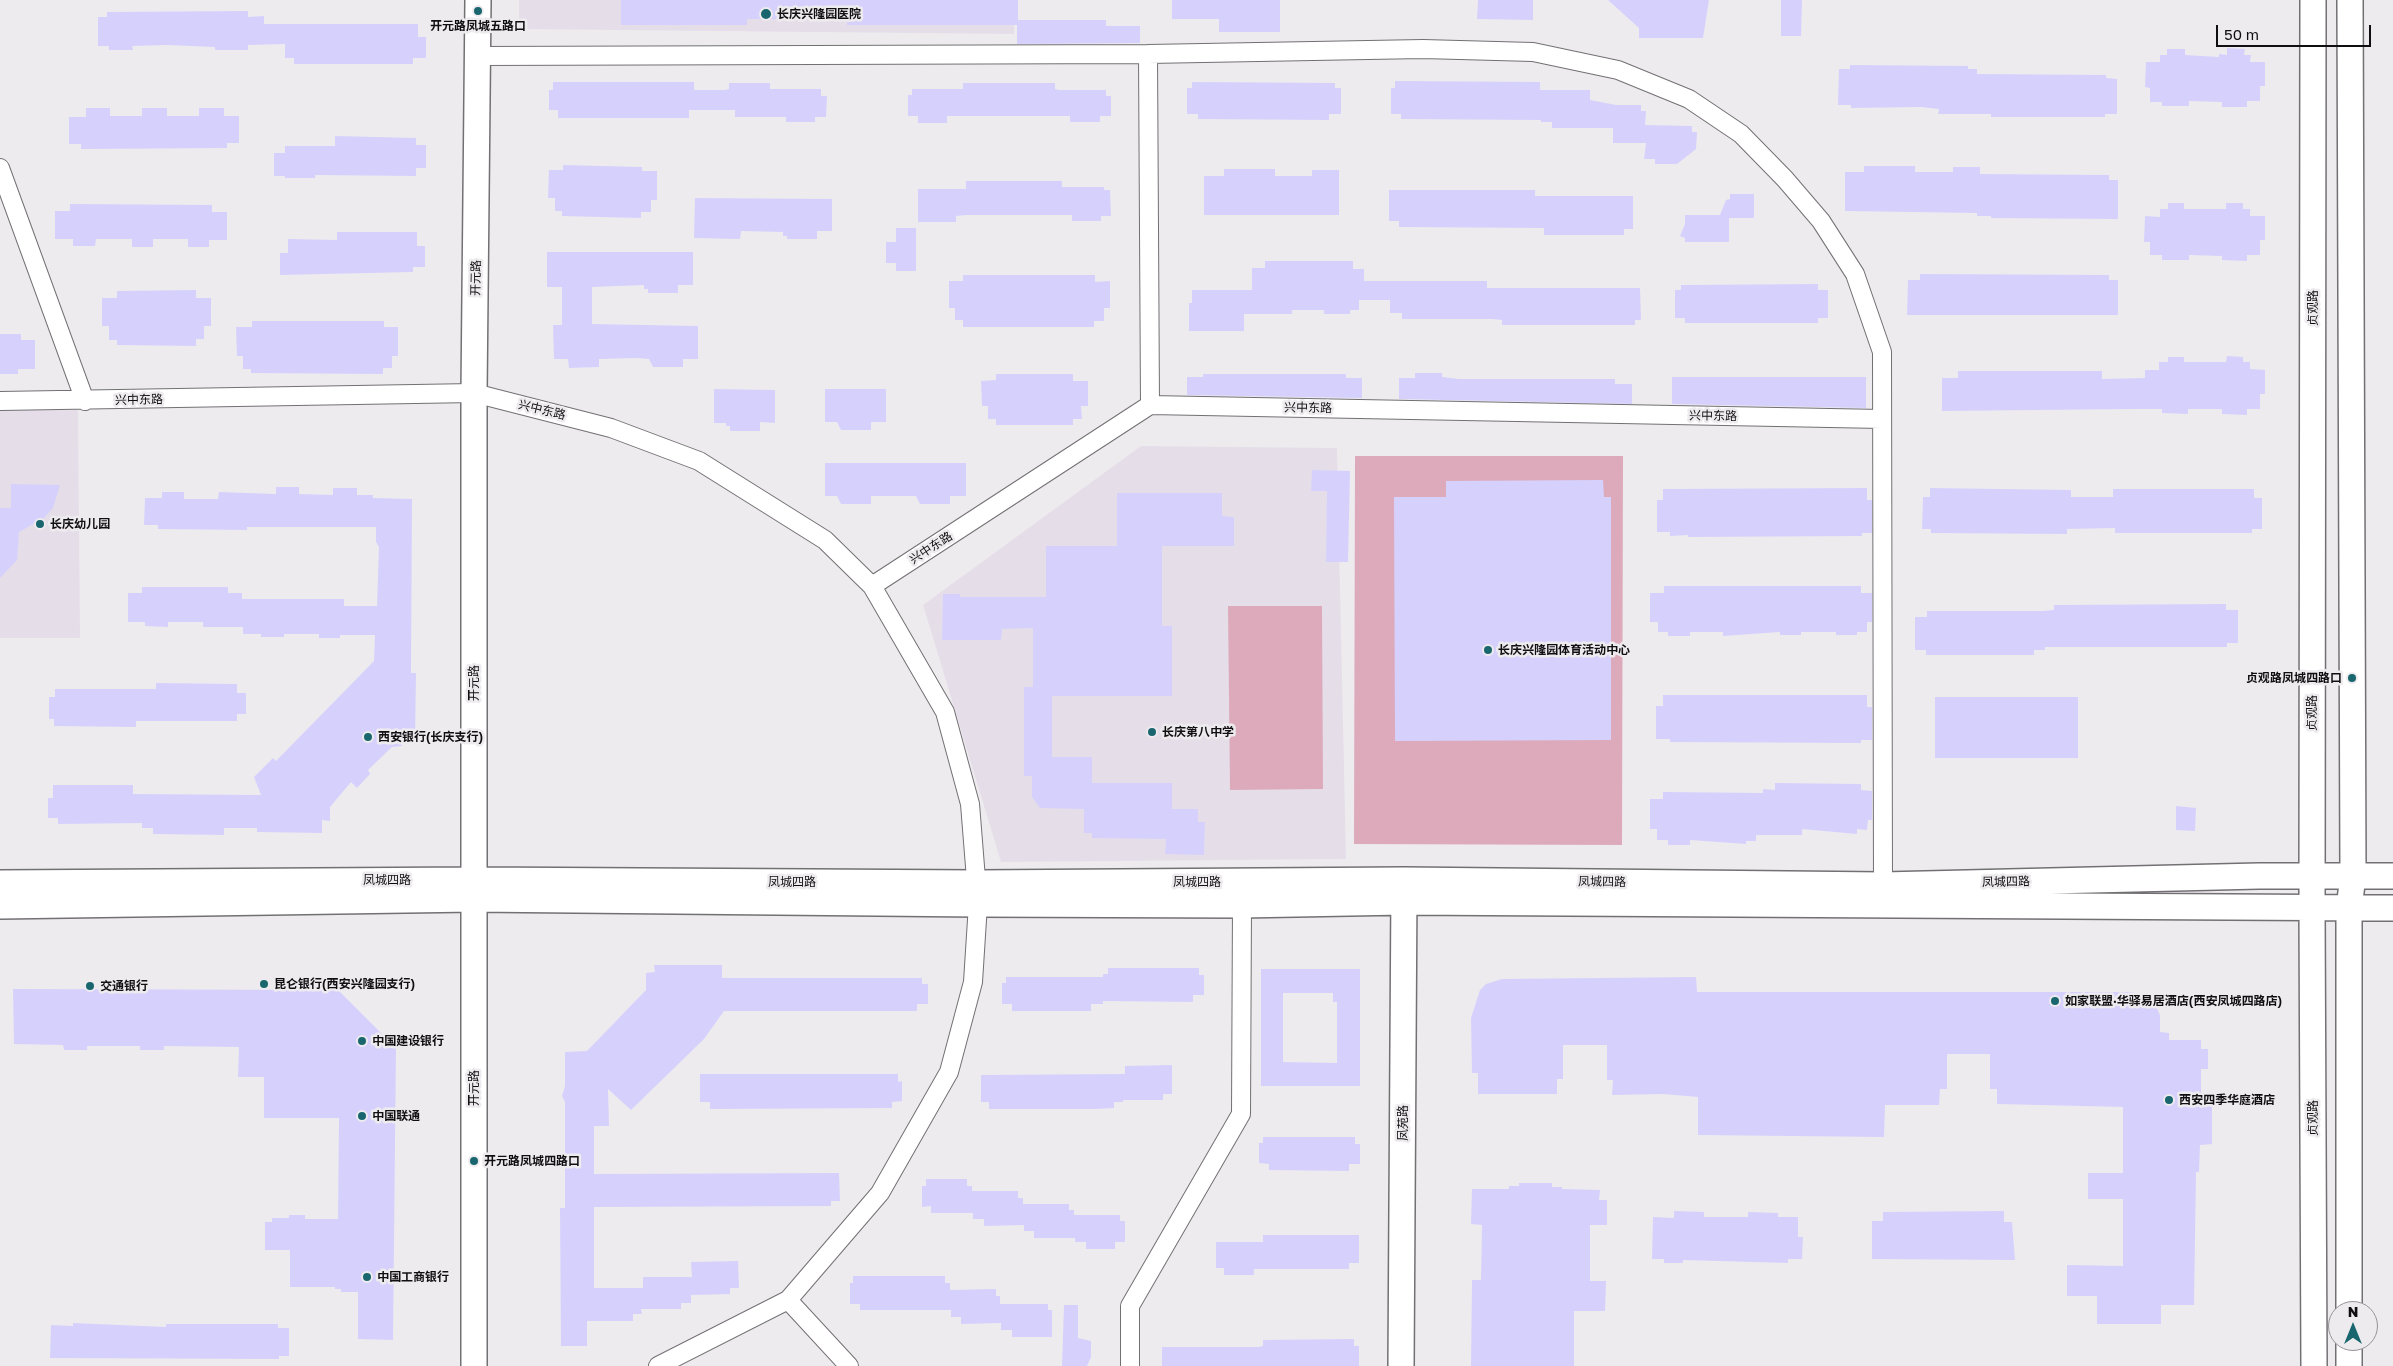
<!DOCTYPE html>
<html>
<head>
<meta charset="utf-8">
<style>
	body { margin:0 }
	#map { position:relative; width:2393px; height:1366px; overflow:hidden; background:#eeebef; font-family:"Golos Text",sans-serif }
	canvas { display:block }
	.north { position:absolute; left:2328px; top:1301px; width:50px; height:50px; box-sizing:border-box; background:#eeebef; border:1px solid #959396; border-radius:50%; rotate:0deg; font-size:14px; font-weight:700; line-height:20px; text-align:center; color:#0f0e10 }
	.north::after { content:''; display:block; margin:auto; width:18px; height:22px; background:#19666e; clip-path:polygon(50% 0,100% 100%,50% 72%,0 100%) }
	.scale { position:absolute; left:2216px; top:25px; width:155px; height:22px; box-sizing:border-box; border:2px solid #0f0e10; border-top:0; padding-left:6px; font-size:15px; line-height:18px; white-space:nowrap; color:#0f0e10; -webkit-text-stroke:4px #eeebef; paint-order:stroke }
</style>
</head>
<body>
<div id="map">
<canvas width="2393" height="1366"></canvas>
<div class="north">N</div>
<div class="scale">50 m</div>
</div>
<script>
const ctx = document.querySelector('canvas').getContext('2d');
ctx.lineJoin = 'round';
function paint(path, color) { ctx.fillStyle = color; ctx.fill(path, 'evenodd'); }
const toPath = rows => new Path2D(rows.map(r => 'M' + r).join(''));
function strokePath(path, color, width, dash) { ctx.strokeStyle = color; ctx.lineWidth = width; ctx.lineCap = dash ? 'butt' : 'round'; ctx.setLineDash(dash || []); ctx.stroke(path); }
function drawText(font, color, halo, rows, align = 'center') {
  ctx.font = font + ' "Golos Text","Noto Sans SC",sans-serif'; ctx.lineWidth = 5; ctx.setLineDash([]); ctx.textBaseline = 'middle'; ctx.strokeStyle = halo; ctx.fillStyle = color; for (const [text, x, y, turn = 0] of rows) {
    ctx.save(); ctx.translate(x, y); ctx.rotate((+turn || 0) * Math.PI / 180); ctx.textAlign = isNaN(turn) ? turn : align; if (halo) ctx.strokeText(text, 0, 0); ctx.fillText(text, 0, 0); ctx.restore();
  }
}
paint(toPath([
	[519,0,1014,0,1014,34,519,29],
	[0,410,78,410,80,638,0,638],
	[1141,446,1337,448,1346,859,1001,862,923,605]
]), '#e5dee9');
paint(toPath([
	[1355,456,1623,456,1622,845,1354,844],
	[1228,606,1322,606,1323,789,1230,790]
]), '#dcaabb');
paint(toPath([
	[621,0,1018,0,1018,20,1106,20,1106,26,1140,26,1140,43,1017,44,1017,25,847,25,847,19,747,19,747,25,621,25],
	[1172,0,1280,0,1280,32,1219,32,1219,19,1172,19],
	[1478,0,1533,0,1533,20,1477,19],
	[1608,0,1709,0,1703,38,1639,38,1639,28],
	[1781,0,1802,0,1801,36,1781,36],
	[248,11,248,17,264,16,264,24,418,24,418,37,426,37,426,58,413,58,413,64,294,64,294,58,285,58,285,44,248,45,248,50,215,50,215,47,167,45,132,46,133,50,109,50,109,46,98,46,98,17,107,17,107,12],
	[2227,48,2245,49,2244,55,2251,55,2250,62,2265,62,2265,86,2260,86,2260,101,2247,101,2247,107,2222,107,2222,102,2189,101,2189,106,2162,106,2162,102,2150,102,2150,88,2145,87,2146,62,2160,62,2160,55,2167,55,2167,49,2185,49,2185,55,2219,57,2219,54,2227,55],
	[1850,65,1968,66,1968,69,1977,69,1977,74,2106,75,2106,78,2117,79,2117,114,2105,114,2105,117,1991,117,1991,114,1938,114,1939,109,1921,107,1851,108,1851,105,1838,105,1839,69,1850,69],
	[1395,81,1540,82,1540,90,1590,90,1590,100,1616,105,1641,105,1641,111,1646,111,1645,125,1692,126,1692,132,1697,132,1696,149,1677,164,1655,164,1655,159,1644,159,1646,143,1613,143,1613,128,1552,128,1552,122,1541,122,1541,120,1401,119,1401,114,1391,114,1391,88,1395,88],
	[553,82,694,82,694,90,725,90,729,89,729,83,770,83,770,89,821,89,821,96,827,96,826,117,815,117,815,122,786,122,786,117,735,117,735,110,689,110,689,118,558,118,558,110,549,110,549,90,553,90],
	[1192,82,1335,83,1335,88,1341,88,1341,114,1329,114,1329,120,1198,119,1198,114,1187,114,1187,88,1192,88],
	[963,83,1055,83,1055,89,1059,90,1106,90,1106,96,1111,96,1111,116,1100,116,1100,122,1070,122,1070,116,947,116,947,123,918,123,918,116,908,116,908,95,912,95,912,89,963,89],
	[86,108,110,108,110,116,142,116,142,108,167,108,167,116,199,116,199,108,224,108,224,116,239,116,239,143,227,143,227,148,81,149,81,144,69,144,69,117,86,117],
	[335,136,416,138,416,145,426,145,426,168,416,168,416,176,315,175,315,178,285,178,285,176,274,176,274,153,285,153,285,146,335,146],
	[563,165,642,167,642,171,657,171,657,200,651,200,651,212,641,212,641,218,562,216,562,211,555,211,555,198,548,198,549,170,563,170],
	[1864,166,1915,166,1915,172,1953,172,1953,167,1980,167,1980,174,2109,175,2109,180,2118,180,2118,219,1991,218,1991,216,1977,216,1977,213,1845,211,1845,172,1864,172],
	[1224,169,1275,169,1275,176,1312,176,1312,170,1339,170,1339,215,1204,215,1204,176,1224,176],
	[966,181,1062,181,1062,187,1104,187,1104,190,1110,190,1111,216,1101,216,1101,221,1072,221,1072,215,966,215,956,216,956,222,918,222,918,189,966,189],
	[1389,190,1535,190,1535,196,1633,196,1633,229,1624,229,1624,235,1544,235,1544,228,1399,227,1399,221,1389,221],
	[1730,194,1754,194,1754,218,1729,218,1729,242,1685,242,1685,238,1680,236,1685,224,1685,215,1720,215,1726,200,1730,199],
	[695,198,832,199,832,231,817,231,817,239,787,239,787,236,783,236,783,232,741,231,740,239,694,238],
	[2168,203,2184,203,2184,209,2226,209,2226,203,2243,203,2243,209,2250,209,2250,216,2265,216,2265,240,2260,240,2260,255,2247,255,2247,261,2222,260,2222,256,2189,255,2189,260,2162,260,2162,255,2150,255,2150,242,2144,242,2145,216,2160,217,2160,209,2168,209],
	[70,204,212,205,212,212,227,212,227,240,209,240,209,247,188,247,188,239,153,239,153,247,132,247,132,239,96,239,95,246,73,246,73,239,55,239,55,211,70,211],
	[896,228,916,228,916,271,896,271,896,263,886,263,886,242,896,242],
	[337,232,417,232,417,246,425,246,425,267,413,267,413,272,280,275,280,253,288,253,288,239,337,240],
	[547,252,693,252,693,285,678,285,678,293,648,293,648,289,644,289,644,285,592,287,592,324,698,326,698,359,683,359,683,367,653,367,649,359,637,358,599,359,599,367,569,368,568,359,554,359,553,325,562,325,562,287,547,287],
	[1265,261,1353,261,1353,269,1364,269,1364,281,1487,281,1487,288,1640,288,1641,320,1635,320,1635,325,1502,325,1502,320,1492,319,1402,319,1402,313,1390,313,1390,300,1359,300,1359,310,1350,310,1350,314,1324,314,1324,310,1292,310,1292,314,1244,314,1244,331,1189,331,1189,303,1192,303,1192,290,1252,290,1252,268,1265,268],
	[1920,274,2109,275,2109,280,2118,280,2118,315,1907,315,1908,280,1920,280],
	[963,275,1095,275,1095,282,1110,281,1110,308,1104,308,1104,321,1094,321,1094,327,963,327,963,320,955,320,955,308,949,308,949,281,963,281],
	[1818,284,1818,290,1828,290,1828,318,1818,318,1818,323,1685,323,1685,318,1675,318,1675,290,1681,290,1681,285],
	[196,290,196,298,211,298,211,326,204,326,204,339,196,339,196,346,117,345,117,340,109,340,109,326,102,326,102,298,117,298,117,291],
	[252,321,384,321,384,327,398,327,398,356,392,356,392,368,383,368,383,374,251,373,251,369,243,369,243,356,237,356,236,327,252,327],
	[0,334,21,334,21,340,35,340,35,369,18,369,18,374,0,374],
	[2227,356,2243,357,2243,362,2250,362,2250,369,2265,370,2265,394,2260,394,2260,409,2247,409,2247,415,2222,414,2222,409,2188,409,2188,414,2162,413,2162,409,2134,409,1942,411,1942,378,1958,378,1958,371,2102,371,2102,379,2145,378,2145,370,2159,370,2159,362,2168,362,2168,357,2184,357,2184,362,2226,362],
	[1415,373,1442,373,1442,377,1459,379,1615,379,1615,384,1632,384,1632,404,1399,399,1399,378,1415,378],
	[996,374,1073,374,1073,381,1088,381,1088,406,1081,406,1082,419,1073,419,1073,425,996,425,996,419,988,419,988,406,982,406,981,381,996,380],
	[1203,374,1346,374,1346,378,1362,378,1362,398,1187,395,1187,377,1203,377],
	[1672,377,1866,377,1866,408,1672,404],
	[714,389,775,390,775,423,760,422,760,431,730,431,730,426,726,426,726,423,714,423],
	[825,389,886,389,886,422,871,422,871,430,841,430,837,422,825,422],
	[825,463,966,463,966,496,950,496,950,504,920,504,916,496,871,496,871,504,841,504,837,496,825,496],
	[1312,470,1350,471,1348,562,1326,562,1327,491,1311,491],
	[1603,480,1604,497,1611,497,1611,740,1395,741,1394,497,1446,497,1446,481],
	[11,484,60,485,53,508,44,518,19,532,17,560,0,578,0,508,11,508],
	[276,487,299,487,299,494,333,495,333,488,357,488,357,495,373,495,373,498,412,499,411,673,416,673,415,742,402,742,402,746,392,747,368,770,370,774,357,788,351,782,330,807,330,821,322,820,322,833,257,832,257,828,224,828,224,835,153,834,153,828,142,828,142,823,58,824,58,818,48,818,48,798,53,798,53,785,133,785,133,794,261,795,254,777,273,758,276,761,374,661,375,635,340,635,340,638,319,638,319,634,284,634,284,637,261,637,261,634,243,634,243,627,203,627,203,622,168,622,168,627,145,626,145,622,128,622,128,593,142,593,142,587,228,587,228,593,242,593,242,599,344,599,344,606,377,606,379,547,376,542,376,527,247,527,247,530,158,529,158,525,144,525,145,498,162,498,162,492,184,492,184,499,218,499,219,492,276,494],
	[1867,488,1867,500,1872,500,1872,533,1862,533,1862,536,1688,537,1688,535,1670,536,1670,532,1657,532,1657,500,1663,500,1663,489],
	[1930,488,2071,490,2071,497,2113,497,2113,489,2254,489,2254,498,2262,498,2262,529,2252,529,2252,533,2115,533,2115,528,2067,529,2067,534,1931,533,1931,529,1922,529,1923,497,1930,497],
	[1117,493,1222,493,1222,516,1234,517,1234,546,1162,546,1162,626,1172,626,1172,696,1052,696,1052,757,1092,757,1092,783,1172,783,1172,809,1198,809,1198,822,1205,822,1204,855,1165,854,1166,839,1092,838,1092,833,1084,833,1084,809,1040,808,1032,797,1032,776,1024,776,1024,687,1033,687,1033,628,1002,629,1001,640,942,640,943,594,960,594,960,597,1046,597,1046,546,1117,546],
	[1664,586,1861,586,1861,593,1872,593,1872,622,1867,622,1867,632,1857,632,1857,635,1836,635,1836,632,1801,632,1801,635,1780,635,1780,632,1723,636,1723,632,1690,632,1690,636,1668,636,1668,632,1658,632,1658,622,1650,622,1650,593,1664,593],
	[2226,604,2226,610,2238,610,2238,643,2227,643,2227,647,2045,647,2045,650,2034,650,2034,655,1926,655,1926,650,1915,650,1915,617,1927,617,1927,611,2043,611,2054,610,2054,605],
	[156,683,237,684,237,693,246,693,246,714,237,714,237,721,136,721,136,727,54,726,54,719,49,719,49,697,55,697,55,689,156,689],
	[1663,695,1867,695,1867,707,1872,707,1872,740,1861,740,1861,743,1670,742,1670,739,1656,739,1656,706,1663,706],
	[1935,697,2078,697,2078,758,1935,758],
	[1775,783,1861,784,1861,790,1872,791,1872,820,1868,820,1867,830,1857,829,1857,834,1802,829,1802,835,1756,835,1756,841,1746,841,1746,844,1690,840,1690,845,1668,845,1668,840,1657,840,1657,829,1650,829,1650,799,1663,799,1663,792,1763,793,1763,789,1775,790],
	[2176,806,2196,808,2195,831,2176,830],
	[654,965,722,965,722,978,922,978,922,984,928,984,928,1004,917,1004,917,1011,724,1011,704,1039,631,1110,608,1089,609,1126,594,1126,594,1174,839,1173,840,1201,831,1201,831,1206,594,1207,594,1288,643,1288,643,1277,692,1277,691,1262,738,1261,739,1288,730,1288,730,1294,691,1295,691,1303,681,1303,681,1309,641,1309,642,1314,633,1314,633,1321,587,1321,587,1346,561,1346,560,1208,565,1208,565,1102,562,1096,565,1086,565,1052,587,1051,646,990,646,973,655,972],
	[1108,968,1199,968,1199,975,1204,975,1204,995,1193,995,1193,1002,1103,1001,1103,1004,1091,1004,1091,1011,1012,1011,1012,1004,1002,1004,1002,983,1006,983,1006,977,1103,977,1103,974,1108,974],
	[1261,969,1360,969,1360,1086,1261,1086],
	[1283,993,1333,993,1333,1002,1337,1002,1337,1063,1283,1062],
	[1696,977,1697,992,2132,992,2148,995,2153,999,2160,1015,2160,1032,2169,1033,2169,1040,2201,1040,2201,1049,2208,1049,2208,1069,2201,1069,2201,1101,2212,1101,2212,1144,2200,1145,2199,1172,2196,1172,2194,1305,2161,1305,2161,1324,2097,1324,2097,1296,2067,1296,2067,1265,2123,1266,2123,1199,2088,1199,2088,1173,2123,1173,2123,1107,1997,1104,1997,1089,1990,1089,1990,1054,1947,1054,1947,1089,1940,1089,1939,1105,1885,1105,1884,1137,1698,1135,1698,1097,1663,1094,1612,1095,1613,1080,1607,1080,1607,1045,1563,1045,1563,1079,1557,1079,1557,1094,1478,1094,1478,1073,1472,1073,1471,1018,1480,990,1486,984,1502,979],
	[13,989,338,990,384,1036,384,1045,396,1046,393,1340,358,1339,358,1292,341,1292,341,1289,335,1289,335,1287,290,1287,290,1250,265,1250,265,1222,272,1222,272,1218,289,1218,289,1215,305,1215,305,1219,338,1219,339,1118,264,1118,264,1077,238,1077,239,1047,164,1046,164,1050,140,1050,140,1046,87,1046,87,1050,64,1050,63,1045,14,1044],
	[1172,1065,1172,1094,1163,1094,1163,1100,1123,1100,1123,1102,1114,1102,1114,1108,1096,1109,989,1109,989,1102,981,1102,981,1075,1125,1074,1125,1066],
	[700,1074,898,1074,898,1082,902,1081,902,1101,892,1102,892,1108,710,1109,710,1102,700,1102],
	[1263,1137,1355,1137,1355,1144,1360,1144,1360,1164,1349,1164,1349,1171,1269,1170,1269,1164,1259,1163,1259,1143,1263,1143],
	[926,1179,967,1179,967,1186,972,1186,972,1191,1018,1191,1018,1198,1023,1198,1023,1204,1069,1204,1069,1210,1074,1210,1074,1215,1120,1215,1120,1221,1125,1221,1125,1242,1115,1242,1115,1249,1086,1249,1086,1242,1075,1242,1075,1238,1034,1238,1034,1231,1024,1231,1024,1225,984,1226,984,1219,973,1219,973,1213,931,1213,931,1206,922,1207,922,1186,926,1186],
	[1519,1183,1552,1183,1552,1187,1562,1187,1562,1189,1600,1190,1599,1200,1607,1200,1607,1225,1590,1225,1590,1281,1606,1281,1605,1311,1574,1311,1574,1366,1471,1366,1472,1280,1481,1280,1482,1225,1471,1224,1472,1189,1509,1189,1509,1186,1519,1186],
	[1674,1211,1704,1212,1704,1217,1748,1217,1748,1212,1778,1213,1778,1217,1798,1217,1798,1237,1803,1237,1802,1259,1788,1259,1788,1263,1683,1260,1683,1263,1664,1263,1664,1259,1652,1259,1653,1217,1674,1218],
	[2004,1211,2004,1222,2012,1222,2015,1260,1872,1259,1872,1221,1883,1221,1883,1212],
	[1263,1235,1359,1235,1359,1263,1349,1263,1349,1269,1254,1269,1254,1275,1224,1275,1224,1268,1216,1268,1216,1242,1263,1242],
	[853,1276,945,1276,945,1283,950,1283,950,1290,996,1289,996,1296,1000,1296,1000,1304,1048,1304,1048,1310,1052,1310,1052,1337,1012,1337,1012,1330,1001,1330,1001,1323,961,1324,961,1317,951,1317,951,1310,860,1310,860,1304,850,1304,850,1283,853,1283],
	[1064,1305,1078,1305,1078,1338,1091,1341,1091,1357,1087,1366,1062,1366],
	[73,1323,166,1327,166,1324,278,1324,278,1328,289,1328,289,1356,279,1356,279,1359,50,1358,51,1325,73,1326],
	[1354,1339,1354,1346,1359,1346,1359,1366,1162,1366,1162,1347,1259,1347,1263,1346,1263,1340]
]), '#d6d1fc');
const street = toPath([
	[1148,54,1150,405],
	[478,56,1148,54,1423,49,1533,52,1618,70,1689,99,1741,134,1785,179,1821,221,1855,274,1882,352,1883,885],
	[0,168,85,401],
	[0,401,474,393,611,428,699,461,825,540,872,586,1150,405,1882,419],
	[788,1300,849,1366],
	[658,1366,788,1300,880,1193,949,1072,973,982,978,904,970,804,945,712,872,586],
	[1130,1366,1130,1306,1241,1114,1242,905]
]);
const secondary = toPath([
	[2313,0,2312,909,2314,1366],
	[0,883,473,880,978,883,1404,880,1883,885,2259,876,2393,876],
	[0,906,474,899,978,904,1242,905,1404,902,2393,908],
	[2349,1311,2349,908,2353,876,2350,0],
	[474,1366,474,393,478,0],
	[1401,1366,1404,887],
	[2349,1366,2349,1341]
]);
strokePath(street, '#737074', 20);
strokePath(secondary, '#737074', 28);
strokePath(street, '#fff', 18);
strokePath(secondary, '#fff', 25);
for (const [x, y, r, color] of [
	[478,11,5,"#19666e"],
	[766,14,6,"#19666e"],
	[40,524,5,"#19666e"],
	[1488,650,5,"#19666e"],
	[2352,678,5,"#19666e"],
	[1152,732,5,"#19666e"],
	[368,737,5,"#19666e"],
	[264,984,5,"#19666e"],
	[90,986,5,"#19666e"],
	[2055,1001,5,"#19666e"],
	[362,1041,5,"#19666e"],
	[2169,1100,5,"#19666e"],
	[362,1116,5,"#19666e"],
	[474,1161,5,"#19666e"],
	[367,1277,5,"#19666e"]
]) { const dot = new Path2D(); dot.arc(x, y, r, 0, 2 * Math.PI); ctx.fillStyle = color; ctx.fill(dot); strokePath(dot, '#eeebef', 2); }
drawText('bold 12px', '#0f0e10', '#eeebef', [
	["长庆兴隆园医院",777,14],
	["开元路凤城五路口",478,26,"center"],
	["长庆幼儿园",50,524],
	["长庆兴隆园体育活动中心",1498,650],
	["贞观路凤城四路口",2342,678,"right"],
	["长庆第八中学",1162,732],
	["西安银行(长庆支行)",378,737],
	["昆仑银行(西安兴隆园支行)",274,984],
	["交通银行",100,986],
	["如家联盟·华驿易居酒店(西安凤城四路店)",2065,1001],
	["中国建设银行",372,1041],
	["西安四季华庭酒店",2179,1100],
	["中国联通",372,1116],
	["开元路凤城四路口",484,1161],
	["中国工商银行",377,1277]
], 'left');
drawText('12px', '#0f0e10', '#eeebef', [
	["开元路",476,278,-89],
	["贞观路",2313,308,-90],
	["兴中东路",139,400,-1],
	["兴中东路",1308,408,1],
	["兴中东路",542,410,14],
	["兴中东路",1713,416,1],
	["兴中东路",931,548,-33],
	["开元路",474,683,-90],
	["贞观路",2312,713,-90],
	["凤城四路",387,880],
	["凤城四路",792,882],
	["凤城四路",1197,882],
	["凤城四路",1602,882,1],
	["凤城四路",2006,882,-1],
	["开元路",474,1088,-90],
	["贞观路",2313,1118,-90],
	["凤苑路",1403,1123,-90]
]);
</script>
</body>
</html>
